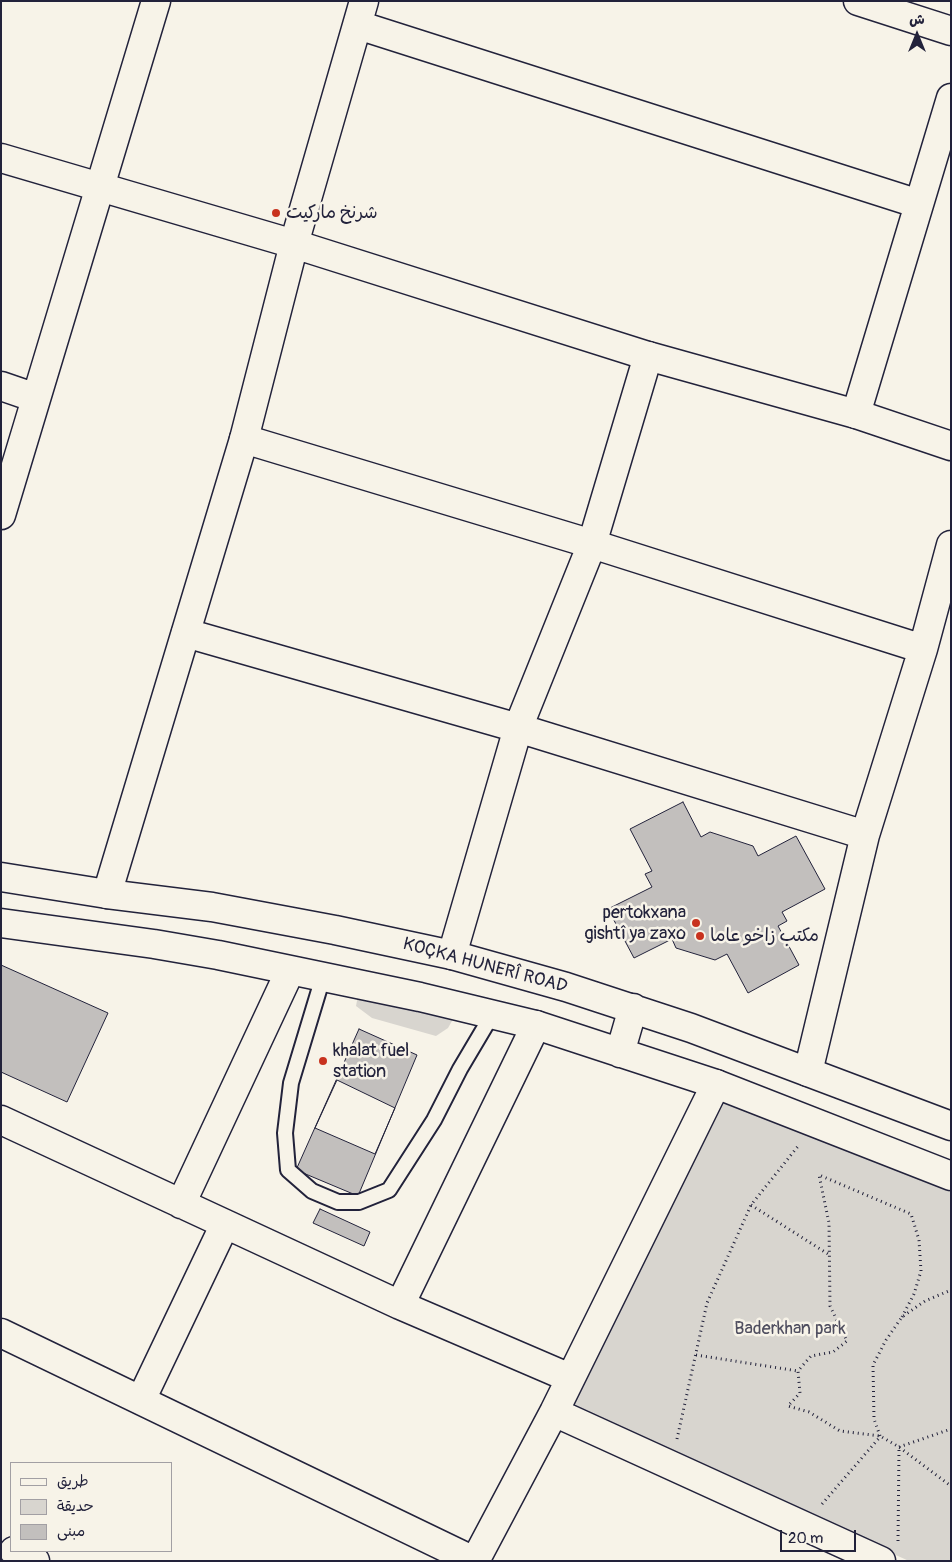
<!DOCTYPE html>
<html>
<head>
<meta charset="utf-8">
<style>
	body { margin:0 }
	#map { position:relative; width:952px; height:1562px; overflow:hidden; background:#f7f3e8; font-family:Pangolin,"Playpen Sans Arabic",sans-serif }
	canvas { display:block }
	.frame { position:absolute; inset:0; border:2px solid #22223b; pointer-events:none }
	.legend { position:absolute; left:10px; top:1462px; width:162px; height:90px; box-sizing:border-box; background:#f7f3e8; border:1px solid #a29fa3; margin:0; padding:6px 9px; list-style:none; font-size:15px; color:#22223b }
	.legend li { display:flex; align-items:center; gap:10px; height:25px }
	.legend b { width:25px; border:1px solid #a29fa3 }
	.north { position:absolute; left:892px; top:10px; width:50px; height:50px; -webkit-text-stroke:4px #f7f3e8; paint-order:stroke; rotate:0deg; font-size:14px; font-weight:700; line-height:20px; text-align:center; color:#22223b }
	.north::after { content:''; display:block; margin:auto; width:18px; height:22px; background:#22223b; clip-path:polygon(50% 0,100% 100%,50% 72%,0 100%) }
	.scale { position:absolute; left:780px; top:1530px; width:76px; height:22px; box-sizing:border-box; border:2px solid #22223b; border-top:0; padding-left:6px; font-size:15px; line-height:18px; white-space:nowrap; color:#22223b; -webkit-text-stroke:4px #f7f3e8; paint-order:stroke }
</style>
</head>
<body>
<div id="map">
<canvas width="952" height="1562"></canvas>
<div class="frame"></div>
<ul class="legend">
<li><b style="height:6px;background:#f7f3e8"></b>طريق</li>
<li><b style="height:14px;background:#d8d5cf"></b>حديقة</li>
<li><b style="height:14px;background:#c2bfbd"></b>مبنى</li>
</ul>
<div class="north">ش</div>
<div class="scale">20 m</div>
</div>
<script>
const ctx = document.querySelector('canvas').getContext('2d');
ctx.lineJoin = 'round';
function paint(path, color) { ctx.fillStyle = color; ctx.fill(path, 'evenodd'); }
const toPath = rows => new Path2D(rows.map(r => 'M' + r).join(''));
function strokePath(path, color, width, dash) { ctx.strokeStyle = color; ctx.lineWidth = width; ctx.lineCap = dash ? 'butt' : 'round'; ctx.setLineDash(dash || []); ctx.stroke(path); }
function drawText(font, color, halo, rows, align = 'center') {
  ctx.font = font + ' Pangolin,"Playpen Sans Arabic",sans-serif'; ctx.lineWidth = 5; ctx.setLineDash([]); ctx.textBaseline = 'middle'; ctx.strokeStyle = halo; ctx.fillStyle = color; for (const [text, x, y, turn = 0] of rows) {
    ctx.save(); ctx.translate(x, y); ctx.rotate((+turn || 0) * Math.PI / 180); ctx.textAlign = isNaN(turn) ? turn : align; if (halo) ctx.strokeText(text, 0, 0); ctx.fillText(text, 0, 0); ctx.restore();
  }
}
paint(toPath([
	[360,985,457,1012,448,1028,436,1036,372,1018,356,1006],
	[724,1103,951,1192,951,1561,909,1561,570,1408]
]), '#d8d5cf');
const building = toPath([
	[683,802,701,837,710,832,753,846,758,856,796,836,825,889,782,912,787,921,778,926,799,965,748,993,727,954,715,960,676,948,672,939,634,958,608,909,652,887,645,874,652,871,630,829,683,802],
	[1,965,108,1013,67,1102,1,1072,1,965],
	[359,1029,417,1055,358,1196,296,1170,359,1029],
	[337,1080,395,1108,375,1154,315,1128,337,1080],
	[320,1209,370,1232,364,1246,313,1223,320,1209]
]);
paint(building, '#c2bfbd');
strokePath(building, '#22223b', 1);
const service = toPath([
	[323,977,291,1083,285,1133,288,1170,312,1191,338,1202,359,1202,389,1190,434,1120,460,1069,492,1015]
]);
const minor = toPath([
	[858,1,951,31],
	[358,25,919,204],
	[294,244,364,1],
	[1,386,36,398],
	[856,414,951,98],
	[244,439,592,544,923,649],
	[1,515,156,1],
	[186,633,518,728,865,835],
	[452,955,518,728,592,544,648,356],
	[808,1072,865,835,923,649,951,545],
	[1,1120,400,1305,570,1378],
	[181,1204,290,971],
	[400,1305,536,1025],
	[1,1333,474,1561],
	[141,1400,225,1224],
	[554,1412,881,1561],
	[14,1551,35,1561],
	[475,1561,554,1412,716,1084]
]);
const tertiary = toPath([
	[1,158,294,244,648,356,856,414,951,446],
	[107,894,244,439,294,244]
]);
const primary = toPath([
	[1,877,107,894,212,907,335,930,452,955,566,987,691,1028,951,1126],
	[1,923,154,944,218,955,420,997,536,1025,716,1084,951,1176],
	[620,1053,633,1008]
]);
strokePath(service, '#22223b', 18);
strokePath(minor, '#22223b', 31);
strokePath(tertiary, '#22223b', 31);
strokePath(primary, '#22223b', 31);
strokePath(toPath([
	[751,1205,828,1254],
	[902,1317,914,1294,921,1271,919,1240,911,1214,819,1175,829,1223,830,1306,847,1341,833,1352,811,1356,798,1371,800,1393,788,1406,809,1412,840,1431,880,1436,899,1447,951,1486],
	[696,1355,798,1371],
	[880,1436,874,1419,873,1365,886,1340,902,1317,925,1301,951,1290],
	[677,1439,707,1303,751,1205,799,1145],
	[899,1447,951,1429],
	[822,1504,880,1437],
	[898,1541,899,1448]
]), '#22223b', 3, [1, 4]);
strokePath(service, '#f7f3e8', 14);
strokePath(minor, '#f7f3e8', 28);
strokePath(tertiary, '#f7f3e8', 28);
strokePath(primary, '#f7f3e8', 28);
for (const [x, y, r, color] of [
	[276,213,5,"#c8321e"],
	[696,923,5,"#c8321e"],
	[700,936,5,"#c8321e"],
	[323,1061,5,"#c8321e"]
]) { const dot = new Path2D(); dot.arc(x, y, r, 0, 2 * Math.PI); ctx.fillStyle = color; ctx.fill(dot); strokePath(dot, '#f7f3e8', 2); }
drawText('18px', '#22223b', '#f7f3e8', [
	["شرنخ ماركيت",286,213],
	["pertokxana",686,913,"right"],
	["gishtî ya zaxo",686,934,"right"],
	["مكتب زاخو عاما",710,936],
	["khalat fuel",333,1051],
	["station",333,1072]
], 'left');
drawText('18px', '#22223b', '#f7f3e8', [
	["KOÇKA HUNERÎ ROAD",485,966,15]
]);
drawText('18px', '#504f60', '#f7f3e8', [
	["Baderkhan park",790,1329]
]);
</script>
</body>
</html>
